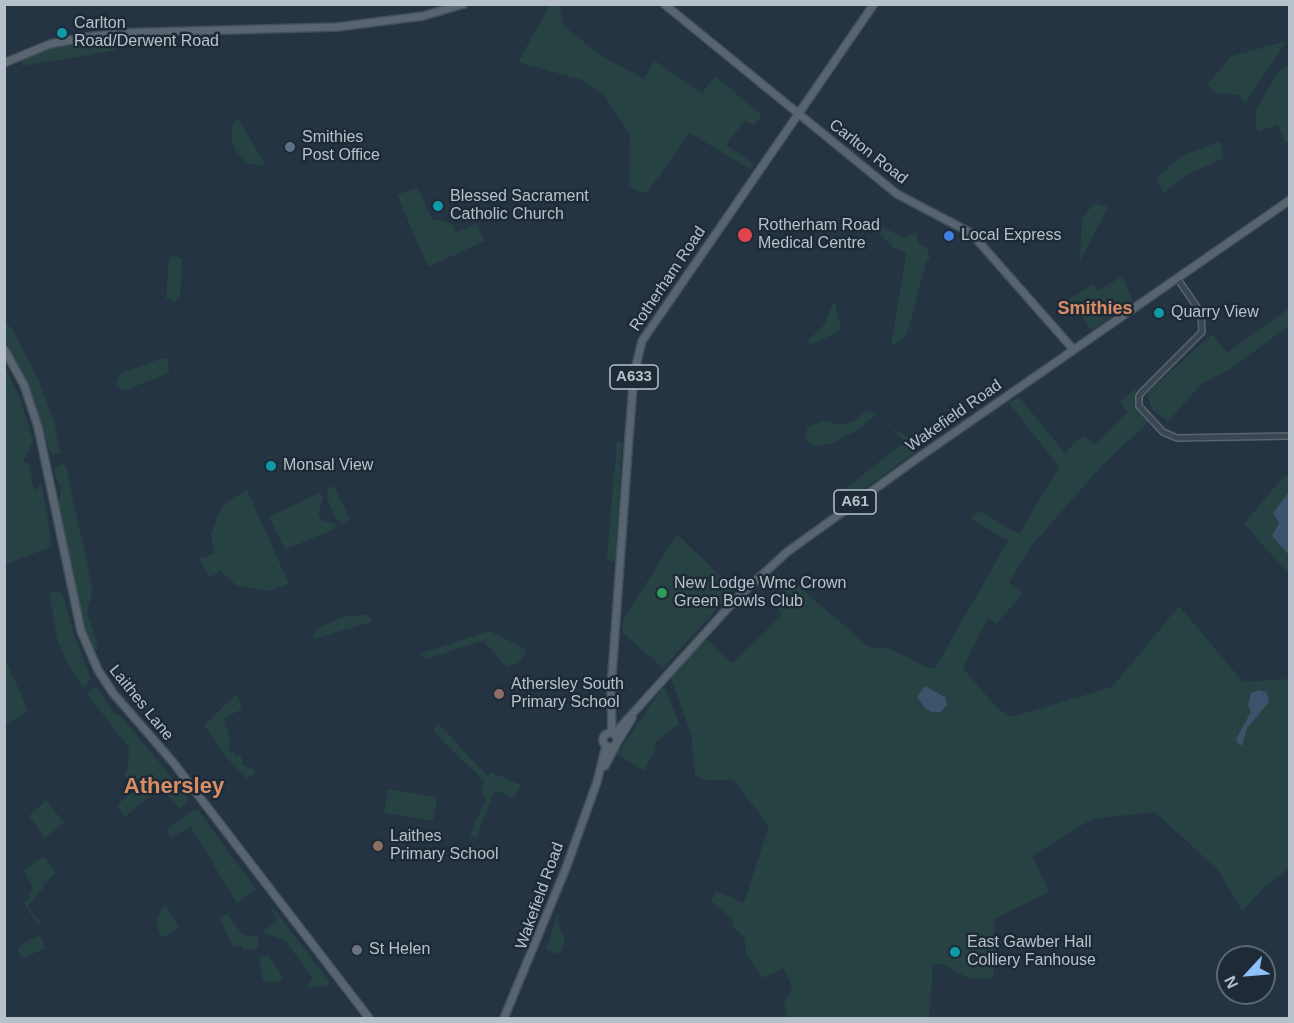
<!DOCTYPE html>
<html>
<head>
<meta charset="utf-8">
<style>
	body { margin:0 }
	#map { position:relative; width:1294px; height:1023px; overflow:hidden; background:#253442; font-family:Helvetica,sans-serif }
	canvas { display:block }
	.frame { position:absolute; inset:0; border:6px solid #b7c1cc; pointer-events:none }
	.north { position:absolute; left:1216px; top:945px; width:60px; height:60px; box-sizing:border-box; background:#1e2b37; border:2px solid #5b6773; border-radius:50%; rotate:244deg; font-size:16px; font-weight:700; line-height:24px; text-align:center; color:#b7c1cc }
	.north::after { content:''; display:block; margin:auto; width:21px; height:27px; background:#8dc1fa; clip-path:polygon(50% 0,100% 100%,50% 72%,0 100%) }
</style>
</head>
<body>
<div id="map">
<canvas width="1294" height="1023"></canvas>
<div class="frame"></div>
<div class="north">N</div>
</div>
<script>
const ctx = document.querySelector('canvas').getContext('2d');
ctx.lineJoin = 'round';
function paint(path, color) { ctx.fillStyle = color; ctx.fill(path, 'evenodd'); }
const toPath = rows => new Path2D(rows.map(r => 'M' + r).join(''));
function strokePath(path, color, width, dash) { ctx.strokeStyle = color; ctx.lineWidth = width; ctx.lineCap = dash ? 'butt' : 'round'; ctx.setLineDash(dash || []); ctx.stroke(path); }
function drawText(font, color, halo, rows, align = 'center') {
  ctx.font = font + ' Helvetica,sans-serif'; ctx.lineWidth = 5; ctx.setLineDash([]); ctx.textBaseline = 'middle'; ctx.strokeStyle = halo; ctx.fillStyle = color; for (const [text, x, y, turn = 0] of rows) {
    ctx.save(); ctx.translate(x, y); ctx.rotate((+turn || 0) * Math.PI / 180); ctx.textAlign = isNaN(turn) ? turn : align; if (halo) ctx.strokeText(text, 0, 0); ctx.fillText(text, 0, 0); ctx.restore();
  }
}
paint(toPath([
	[550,5,559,5,564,26,600,55,644,79,655,61,702,93,715,76,762,115,754,126,745,120,726,145,754,164,750,169,690,133,648,191,642,193,629,186,630,135,604,95,582,80,518,62],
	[111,38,117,41,118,50,21,66,23,61,38,51],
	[1287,41,1245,103,1239,95,1215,93,1207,85,1232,56],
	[1289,64,1289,141,1285,143,1278,125,1257,132,1255,111,1279,70],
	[237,119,240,121,266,166,248,163,237,153,232,140,232,124],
	[1220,141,1224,158,1187,175,1164,193,1156,178,1182,156],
	[417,187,433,221,438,219,452,224,455,232,477,224,485,241,428,267,397,195],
	[1094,203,1108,207,1080,261,1082,219],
	[873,222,904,238,916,234,919,244,927,248,930,258,926,263,907,334,893,346,892,340,906,254,893,247,873,226],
	[173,255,182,260,180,297,174,302,166,298,169,259],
	[1122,276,1133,302,1092,330,1068,300,1094,284,1098,291],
	[834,300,841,328,839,331,813,344,808,343,808,341,825,324],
	[1289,308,1289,326,1230,369,1199,386,1168,422,1152,409,1146,394,1212,334,1227,353],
	[4,320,14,332,38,378,54,422,61,453,52,455,50,452,36,406,5,341],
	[162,358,168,359,169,373,128,389,123,390,115,384,120,374],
	[5,366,21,401,33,441,23,461,29,464,34,491,42,484,52,546,5,565],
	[1136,388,1135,401,1150,421,1104,463,1032,545,1009,583,1023,593,996,624,988,618,963,668,997,708,1011,717,1112,687,1179,606,1243,682,1289,679,1289,868,1265,886,1242,911,1218,870,1155,812,1092,819,1032,856,1049,892,994,919,996,953,993,979,970,979,942,964,933,965,929,1018,787,1018,784,1002,792,987,783,968,762,978,746,953,745,938,731,925,734,920,710,900,717,891,744,903,769,826,733,780,707,780,695,776,691,734,671,678,706,639,732,663,770,627,782,614,773,603,784,594,769,577,778,573,792,590,797,585,869,647,891,649,928,668,935,668,1008,541,969,518,980,511,1019,534,1059,467,1009,403,1019,397,1066,454,1073,443,1084,436,1095,445,1128,412,1120,401],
	[866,411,876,415,854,432,831,444,816,446,808,443,804,437,807,432,806,427,824,421,843,425,855,420],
	[891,428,913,439,916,452,848,500,843,490,905,442],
	[619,441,622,444,615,561,612,562,607,559,617,442],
	[63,464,66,467,93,591,87,612,98,646,97,650,91,648,85,628,58,502,61,489,53,468],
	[1289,475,1289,492,1274,513,1280,523,1273,536,1289,555,1289,574,1244,524,1283,477],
	[334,486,350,519,343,525,334,516,327,497,328,489],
	[247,490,289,584,270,591,237,586,220,570,210,578,199,558,214,554,211,535,218,514,226,502],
	[319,493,323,497,318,515,323,521,335,523,336,528,285,550,269,517],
	[677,534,734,590,663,668,622,632,623,620],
	[59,591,64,597,74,635,91,679,83,688,67,662,57,639,49,592],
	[369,615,372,622,313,639,315,630,332,621,346,616],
	[489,631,527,650,518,663,507,667,483,641,426,659,419,654],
	[4,656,28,711,5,725,4,725],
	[664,685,679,724,654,744,656,748,644,771,617,754],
	[96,687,114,713,121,716,187,796,187,803,179,808,160,788,125,817,117,805,135,790,124,774,128,768,129,748,89,696,88,693],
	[235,695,237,695,242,709,224,718,231,744,228,745,230,753,234,752,235,756,241,755,242,764,251,769,253,766,255,773,247,779,227,758,204,725],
	[437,722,488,777,491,772,521,785,514,798,495,790,476,838,470,835,486,798,481,790,485,782,434,732],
	[388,789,437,797,433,821,384,813],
	[46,800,64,823,45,838,29,816],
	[192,810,199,811,256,889,237,903,191,827,171,837,168,833,168,829],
	[44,856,56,873,43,885,44,887,28,906,41,924,38,925,24,903,31,898,29,892,33,889,24,870],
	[166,906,179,928,161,938,156,921,161,910],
	[273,908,330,982,327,986,305,987,313,979,285,940,262,932,278,920,271,910],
	[558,913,558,924,565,940,562,951,556,954,546,949],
	[227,914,243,935,258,936,258,949,243,950,241,945,233,947,219,917],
	[40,935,45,949,21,958,18,950,21,944],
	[268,955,283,977,279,982,263,981,259,962,260,958]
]), '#274243');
paint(toPath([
	[1289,492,1289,555,1272,536,1279,523,1273,513],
	[925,686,945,697,947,705,941,712,932,712,925,708,917,697],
	[1259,690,1267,693,1269,702,1247,728,1242,745,1239,745,1236,739,1251,712,1248,705,1251,693]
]), '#3b536b');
const minor = toPath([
	[1177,278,1201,313,1202,332,1142,392,1139,396,1139,406,1163,432,1177,438,1290,436]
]);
const major = toPath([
	[664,4,897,194,971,233,1073,349],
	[4,63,50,44,87,37,119,33,337,27,423,16,464,4],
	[4,349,24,385,38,427,81,631,98,670,113,693,172,761,369,1018],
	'603 740a7 7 0 1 1 14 0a7 7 0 1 1-14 0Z',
	[612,733,611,689,629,437,634,374,642,341,874,4],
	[614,734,737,598,787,552,922,455,1290,200],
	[618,741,632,718],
	[605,766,616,745],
	[504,1018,566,868,597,782,606,746]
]);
strokePath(minor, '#58646f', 8);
strokePath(major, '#434f5b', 10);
strokePath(minor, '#3a4651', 5);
strokePath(major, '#586571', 7);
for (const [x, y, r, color] of [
	[62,33,6,"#0f9aa8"],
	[290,147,6,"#5c6f8a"],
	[438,206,6,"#0f9aa8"],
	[745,235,8,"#e0444e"],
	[949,236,6,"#3f7fe0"],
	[1159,313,6,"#0f9aa8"],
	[271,466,6,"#0f9aa8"],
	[662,593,6,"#2e9e5b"],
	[499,694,6,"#8d6e63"],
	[378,846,6,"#8d6e63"],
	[357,950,6,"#6b7280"],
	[955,952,6,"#0f9aa8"]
]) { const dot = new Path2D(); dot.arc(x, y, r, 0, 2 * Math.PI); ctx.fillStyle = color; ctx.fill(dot); strokePath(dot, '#1e2b37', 2); }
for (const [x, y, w] of [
	[634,377,48],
	[855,502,42]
]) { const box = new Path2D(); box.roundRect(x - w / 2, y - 12, w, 24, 4.5); ctx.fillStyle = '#1e2b37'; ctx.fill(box); strokePath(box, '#b7c1cc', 1.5); }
drawText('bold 15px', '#b7c1cc', null, [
	["A633",634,377],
	["A61",855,502]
]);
drawText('16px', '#b7c1cc', '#1e2b37', [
	["Carlton",74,24],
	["Road/Derwent Road",74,42],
	["Smithies",302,138],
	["Post Office",302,156],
	["Blessed Sacrament",450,197],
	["Catholic Church",450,215],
	["Rotherham Road",758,226],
	["Medical Centre",758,244],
	["Local Express",961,236],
	["Quarry View",1171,313],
	["Monsal View",283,466],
	["New Lodge Wmc Crown",674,584],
	["Green Bowls Club",674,602],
	["Athersley South",511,685],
	["Primary School",511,703],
	["Laithes",390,837],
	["Primary School",390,855],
	["East Gawber Hall",967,943],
	["Colliery Fanhouse",967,961],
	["St Helen",369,950]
], 'left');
drawText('16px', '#b7c1cc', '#1e2b37', [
	["Carlton Road",868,152,38],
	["Rotherham Road",668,279,-56],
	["Wakefield Road",954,416,-35],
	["Laithes Lane",141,703,51],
	["Wakefield Road",540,896,-70]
]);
drawText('bold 18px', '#d88d65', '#1e2b37', [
	["Smithies",1095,309]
]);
drawText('bold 22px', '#d88d65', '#1e2b37', [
	["Athersley",174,787]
]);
</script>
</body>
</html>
